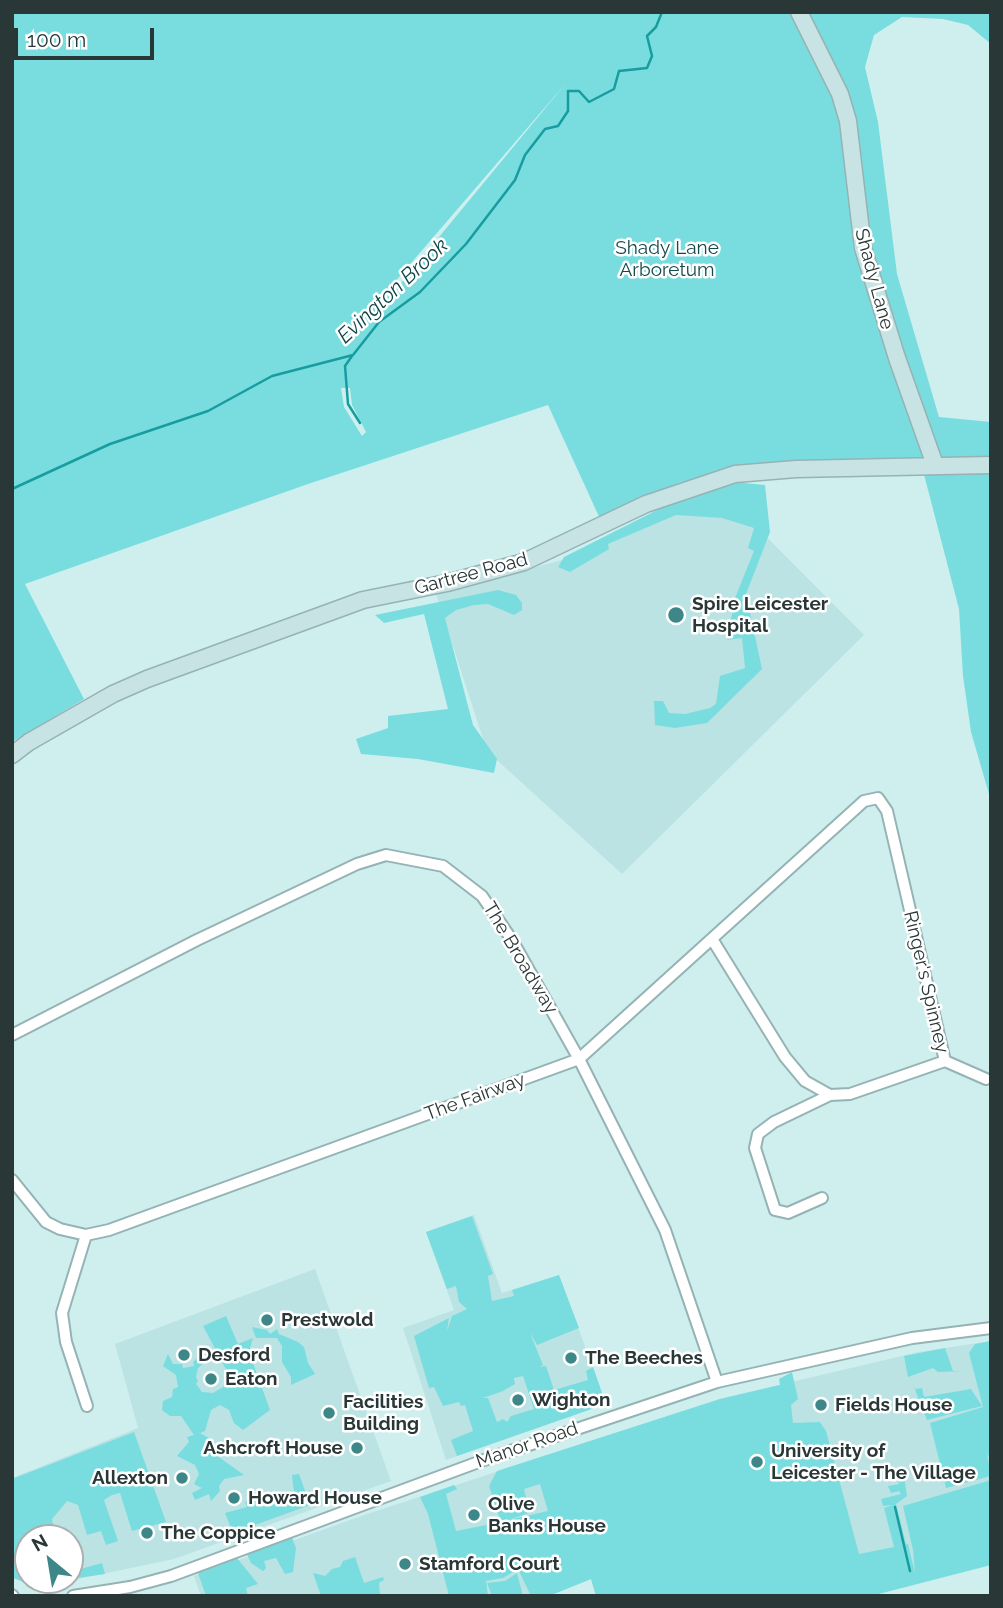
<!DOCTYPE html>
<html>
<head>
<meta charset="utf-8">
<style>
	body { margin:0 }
	#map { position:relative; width:1003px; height:1608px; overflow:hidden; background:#cfefef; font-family:Raleway,sans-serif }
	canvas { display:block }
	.frame { position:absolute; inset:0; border:14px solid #2a3737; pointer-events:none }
	.north { position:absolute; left:14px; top:1524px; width:70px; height:70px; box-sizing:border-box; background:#fff; border:2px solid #aaafaf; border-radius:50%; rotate:330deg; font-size:19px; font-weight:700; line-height:28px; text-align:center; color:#2a3737 }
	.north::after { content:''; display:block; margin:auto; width:24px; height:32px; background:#3e8788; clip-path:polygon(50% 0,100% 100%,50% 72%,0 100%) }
	.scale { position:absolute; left:14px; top:28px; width:140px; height:32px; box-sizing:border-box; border:4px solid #2a3737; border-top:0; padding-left:9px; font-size:21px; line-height:24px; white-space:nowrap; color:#2a3737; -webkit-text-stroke:5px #fff; paint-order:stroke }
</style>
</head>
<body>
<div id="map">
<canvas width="1003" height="1608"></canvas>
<div class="frame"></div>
<div class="north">N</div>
<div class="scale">100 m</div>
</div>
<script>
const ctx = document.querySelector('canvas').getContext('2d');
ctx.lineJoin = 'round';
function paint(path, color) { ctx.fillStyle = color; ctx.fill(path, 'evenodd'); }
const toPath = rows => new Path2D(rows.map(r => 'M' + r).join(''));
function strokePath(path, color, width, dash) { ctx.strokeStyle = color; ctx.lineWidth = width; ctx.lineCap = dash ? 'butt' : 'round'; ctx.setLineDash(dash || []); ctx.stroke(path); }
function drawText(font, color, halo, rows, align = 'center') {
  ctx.font = font + ' Raleway,sans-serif'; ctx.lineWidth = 5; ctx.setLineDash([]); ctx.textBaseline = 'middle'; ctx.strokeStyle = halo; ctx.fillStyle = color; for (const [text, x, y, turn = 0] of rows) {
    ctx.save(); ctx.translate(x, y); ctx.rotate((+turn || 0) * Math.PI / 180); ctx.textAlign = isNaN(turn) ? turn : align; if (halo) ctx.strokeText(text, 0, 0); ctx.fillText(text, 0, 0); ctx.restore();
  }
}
paint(toPath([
	[724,494,864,635,622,874,487,751,436,594,573,557,628,528],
	[474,1215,502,1293,559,1275,606,1404,446,1460,403,1328,454,1310,426,1232],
	[315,1269,391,1481,174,1559,74,1580,33,1583,13,1578,12,1478,138,1428,115,1344],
	[28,1538,70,1538,70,1580,28,1580],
	[991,1341,991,1565,860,1596,596,1596,591,1579,549,1596,201,1596,194,1576,367,1514,723,1398,919,1352]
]), '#bbe3e3');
paint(toPath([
	[12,12,991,12,991,44,968,25,943,19,902,17,874,35,865,67,878,122,897,274,939,417,991,422,991,801,971,732,963,676,959,609,921,463,730,469,679,483,601,521,548,405,308,484,25,584,84,699,12,742],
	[566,83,392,294,375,305],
	[341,388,350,388,352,405,366,432,362,436,344,407],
	[734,482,765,485,770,532,746,594,762,669,707,723,675,728,655,725,654,701,663,701,669,713,685,714,710,708,716,704,720,676,745,668,742,638,727,640,735,598,754,551,748,548,754,528,722,518,676,515,608,544,609,549,570,572,558,567,564,557,681,498],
	[498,590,516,595,522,603,522,610,514,615,488,604,474,605,456,610,445,618,473,725,497,759,494,773,418,759,361,754,356,739,388,728,388,716,448,709,424,614,384,623,375,615],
	[472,1216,493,1274,488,1276,492,1301,514,1296,512,1290,559,1275,579,1328,537,1345,530,1333,543,1365,539,1367,546,1366,554,1390,588,1380,586,1371,593,1367,606,1404,457,1456,451,1440,473,1431,465,1405,461,1406,459,1402,443,1406,434,1387,429,1388,414,1336,449,1318,447,1331,452,1316,467,1309,459,1302,456,1286,447,1289,426,1232],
	[523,1376,534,1409,511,1416,507,1422,503,1419,497,1422,488,1398,483,1398,503,1391,515,1384,514,1378],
	[226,1316,238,1344,253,1338,249,1352,270,1410,243,1430,234,1423,229,1410,220,1405,211,1410,205,1431,200,1433,209,1438,216,1455,244,1475,224,1479,219,1486,220,1491,211,1501,209,1494,195,1500,192,1493,202,1488,194,1484,199,1474,195,1465,177,1456,189,1442,187,1437,194,1435,181,1416,170,1416,162,1410,163,1401,172,1397,173,1389,178,1387,176,1375,163,1366,168,1354,173,1364,182,1364,183,1368,194,1366,193,1362,202,1354,207,1360,198,1368,196,1377,198,1381,196,1384,202,1392,213,1393,223,1387,229,1375,203,1326],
	[252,1327,267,1330,270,1334,277,1329,279,1334,298,1342,304,1347,308,1363,315,1374,291,1385,291,1377,282,1362,282,1346,277,1338,256,1338],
	[991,1341,991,1462,987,1453,991,1476,946,1488,930,1423,983,1407,969,1353,975,1344],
	[945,1348,953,1371,964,1371,938,1372,933,1368,908,1377,904,1356],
	[792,1372,798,1399,791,1405,793,1423,820,1422,826,1431,859,1554,894,1547,884,1508,893,1505,883,1506,881,1499,901,1494,899,1491,891,1493,888,1486,899,1484,896,1471,903,1470,907,1496,896,1504,906,1544,900,1545,908,1544,915,1573,913,1550,903,1506,991,1480,991,1565,871,1596,596,1596,591,1579,549,1596,531,1596,518,1569,503,1578,486,1581,488,1596,449,1596,428,1514,420,1497,454,1485,457,1489,446,1494,456,1531,501,1522,489,1486,497,1471,720,1399,780,1385,779,1379],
	[540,1484,548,1511,508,1520,529,1513,527,1505,517,1508,515,1500,526,1497,524,1489],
	[910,1377,915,1389,922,1388,924,1397,971,1389,982,1406,927,1420],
	[134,1432,166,1522,132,1531,120,1493,112,1495,104,1500,118,1541,106,1545,101,1531,87,1535,78,1505,67,1501,52,1519,55,1538,28,1538,28,1580,51,1580,26,1583,13,1578,12,1479],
	[299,1474,310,1505,233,1533,225,1513,247,1507,245,1502,256,1494,261,1507,291,1498,294,1493,292,1475],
	[290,1532,296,1548,293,1572,285,1574,276,1558,264,1561,266,1568,263,1571,251,1563,245,1550],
	[233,1553,258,1584,246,1588,248,1596,206,1596,196,1567],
	[355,1557,364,1583,383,1577,384,1580,379,1583,380,1595,321,1596,313,1573,325,1576,332,1569,340,1567,343,1561],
	[102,1563,105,1574,70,1579,70,1572],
	[517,1573,523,1596,492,1596,487,1583,505,1581]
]), '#79dddf');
strokePath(toPath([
	[352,356,345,366,348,404,360,423],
	[12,489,110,444,208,411,272,376,353,355,379,322,420,292,466,244,515,180,525,155,545,129,558,126,568,111,568,91,579,91,589,102,614,89,619,71,647,68,652,56,647,36,656,27,662,12],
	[895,1507,910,1571]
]), '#179da0', 2.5);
const street = toPath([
	[12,1035,197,940,357,864,386,855,443,866,482,896,512,940,579,1059,665,1230,717,1382],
	[945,1061,986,1079],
	[12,1180,46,1222,60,1229,86,1235,109,1230,579,1059,864,801,878,798,887,811,945,1061,850,1094,830,1095,805,1081,785,1057,712,939],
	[822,1198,788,1213,775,1210,755,1148,758,1134,774,1122,830,1095],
	[86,1235,62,1313,66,1342,87,1406],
	[12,1595,13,1596],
	[73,1596,130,1587,171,1576,484,1460,717,1382,912,1338,991,1328]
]);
const secondary = toPath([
	[799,12,840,94,848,121,863,248,897,358,935,465],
	[12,755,29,742,113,694,147,679,363,600,447,583,524,562,646,504,735,474,796,469,991,465]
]);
strokePath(street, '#95b3b4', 14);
strokePath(secondary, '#95b3b4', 19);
strokePath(street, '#fff', 10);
strokePath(secondary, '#c7e3e4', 16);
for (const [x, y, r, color] of [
	[676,615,9,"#3e8788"],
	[267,1320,7,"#3e8788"],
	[184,1355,7,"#3e8788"],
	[571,1358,7,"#3e8788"],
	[211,1379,7,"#3e8788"],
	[518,1400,7,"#3e8788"],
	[821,1405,7,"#3e8788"],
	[329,1413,7,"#3e8788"],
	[357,1448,7,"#3e8788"],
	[757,1462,7,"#3e8788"],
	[182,1478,7,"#3e8788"],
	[234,1498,7,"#3e8788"],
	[474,1515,7,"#3e8788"],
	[147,1533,7,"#3e8788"],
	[405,1564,7,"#3e8788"]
]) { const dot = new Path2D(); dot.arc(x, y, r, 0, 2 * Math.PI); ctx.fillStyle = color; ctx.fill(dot); strokePath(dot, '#fff', 2.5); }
drawText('19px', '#15494a', '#fff', [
	["Shady Lane",667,248],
	["Arboretum",667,270]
]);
drawText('19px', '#2a3737', '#fff', [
	["Shady Lane",874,279,75],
	["Gartree Road",471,574,-15],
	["The Broadway",520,958,59],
	["Ringer's Spinney",926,982,77],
	["The Fairway",475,1097,-20],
	["Manor Road",527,1445,-19]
]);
drawText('bold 19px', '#2a3737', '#fff', [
	["Spire Leicester",692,604],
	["Hospital",692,626],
	["Prestwold",281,1320],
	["Desford",198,1355],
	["The Beeches",585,1358],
	["Eaton",225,1379],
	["Wighton",532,1400],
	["Facilities",343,1402],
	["Building",343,1424],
	["Fields House",835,1405],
	["Ashcroft House",343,1448,"right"],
	["University of",771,1451],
	["Leicester - The Village",771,1473],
	["Allexton",168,1478,"right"],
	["Howard House",248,1498],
	["Olive",488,1504],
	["Banks House",488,1526],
	["The Coppice",161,1533],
	["Stamford Court",419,1564]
], 'left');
drawText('italic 21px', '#114647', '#fff', [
	["Evington Brook",393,291,-43]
]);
</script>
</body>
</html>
